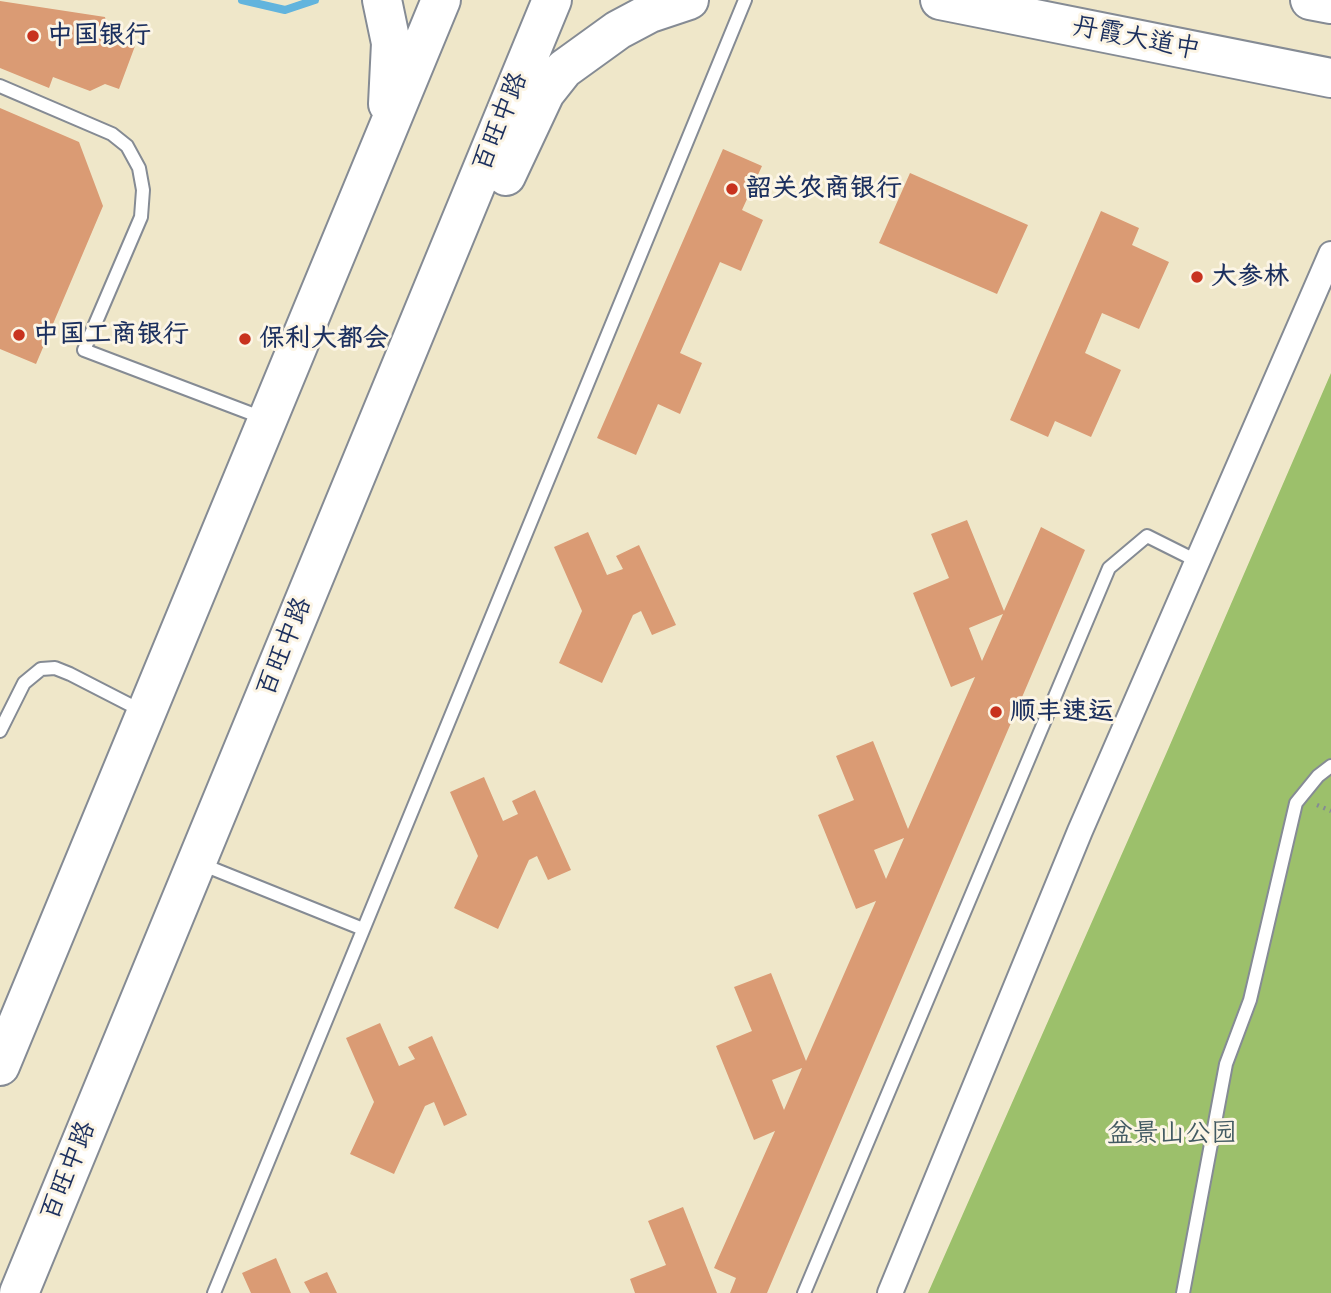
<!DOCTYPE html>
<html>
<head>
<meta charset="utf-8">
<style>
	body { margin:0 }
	canvas { display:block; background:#efe7c9 }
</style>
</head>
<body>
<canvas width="1331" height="1293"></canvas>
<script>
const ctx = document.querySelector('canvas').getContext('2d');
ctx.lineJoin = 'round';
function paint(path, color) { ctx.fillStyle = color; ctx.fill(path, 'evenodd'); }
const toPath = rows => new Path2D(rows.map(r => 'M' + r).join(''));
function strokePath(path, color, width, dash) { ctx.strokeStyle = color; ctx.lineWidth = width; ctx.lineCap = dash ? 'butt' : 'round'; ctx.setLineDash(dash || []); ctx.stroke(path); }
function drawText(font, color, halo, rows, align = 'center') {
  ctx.font = font + ' Itim,"LXGW WenKai TC",sans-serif'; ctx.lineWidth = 6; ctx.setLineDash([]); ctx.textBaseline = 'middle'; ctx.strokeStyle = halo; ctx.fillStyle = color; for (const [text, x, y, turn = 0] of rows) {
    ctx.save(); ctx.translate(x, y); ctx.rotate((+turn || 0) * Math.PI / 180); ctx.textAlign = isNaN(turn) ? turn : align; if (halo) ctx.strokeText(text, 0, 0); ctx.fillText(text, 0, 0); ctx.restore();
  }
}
paint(toPath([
	[1331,373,1331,1293,928,1293,1166,754]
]), '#9cc06b');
strokePath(toPath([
	[242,0,285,10,315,0]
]), '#62b4dd', 8);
paint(toPath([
	[0,1,105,17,108,35,135,46,119,89,105,84,90,91,53,77,49,88,0,68],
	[0,108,79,142,103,206,36,364,0,349],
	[723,149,762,166,742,210,763,220,741,271,720,262,680,353,702,363,680,414,658,404,636,455,597,438],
	[910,173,1028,225,997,294,879,243],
	[1101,211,1139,228,1132,245,1169,262,1139,329,1102,313,1085,353,1121,370,1091,437,1055,421,1048,437,1010,420],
	[967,520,1004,611,1041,527,1085,550,767,1293,730,1293,736,1278,714,1268,775,1131,754,1140,716,1046,752,1031,734,987,771,973,806,1061,876,901,856,909,818,815,854,800,836,756,873,741,908,829,975,677,951,687,913,593,949,578,931,534],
	[1003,614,982,661,969,628],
	[904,838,886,879,874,850],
	[802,1068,784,1110,772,1080],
	[588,532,607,575,623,569,616,556,639,545,676,625,652,635,641,611,633,615,602,683,559,663,582,611,554,547],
	[484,777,503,821,518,814,512,801,535,790,571,870,548,880,537,856,529,860,498,929,454,908,478,856,450,792],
	[380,1023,399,1066,415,1059,408,1047,432,1036,467,1115,444,1126,434,1102,425,1106,394,1174,350,1154,374,1102,346,1038],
	[683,1207,717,1293,635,1293,630,1279,666,1265,648,1221],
	[276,1258,291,1293,251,1293,242,1273],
	[327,1272,337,1293,310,1293,304,1282]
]), '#da9b74');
const lane = toPath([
	[0,86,112,134,127,146,139,168,143,190,141,217,84,350,263,418],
	[0,731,24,683,41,669,55,668,70,674,144,712],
	[201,864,363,929],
	[214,1293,745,0],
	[804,1293,1109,568,1147,536,1197,561],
	[1183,1293,1226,1064,1250,1000,1296,803,1318,776,1331,766]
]);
const street = toPath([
	[890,1293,1080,831,1331,254]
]);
const primary = toPath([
	[382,0,391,43,388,104],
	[940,0,1331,78],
	[1310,0,1331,4],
	[506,176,545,93,564,69,618,30,650,13,689,0],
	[0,1066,441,0],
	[19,1293,552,0]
]);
strokePath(lane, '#858b94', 16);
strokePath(street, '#858b94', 28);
strokePath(primary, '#858b94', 42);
strokePath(toPath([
	[1317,805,1331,811]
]), '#858b94', 4.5, [2, 5]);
strokePath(lane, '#fff', 12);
strokePath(street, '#fff', 24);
strokePath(primary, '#fff', 38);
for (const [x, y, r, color] of [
	[33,36,7,"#c8321e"],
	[732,189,7,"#c8321e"],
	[1197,277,7,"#c8321e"],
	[19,335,7,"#c8321e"],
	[245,339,7,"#c8321e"],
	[996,712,7,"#c8321e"]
]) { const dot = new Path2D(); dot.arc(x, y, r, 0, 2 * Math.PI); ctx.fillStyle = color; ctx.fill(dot); strokePath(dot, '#fcf5e5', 2.5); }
drawText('bold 26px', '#1b2f5e', '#fcf5e5', [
	["中国银行",47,36],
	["韶关农商银行",746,189],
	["大参林",1211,277],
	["中国工商银行",33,335],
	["保利大都会",259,339],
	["顺丰速运",1010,712]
], 'left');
drawText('26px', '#1b2f5e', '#fcf5e5', [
	["丹霞大道中",1136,39,11],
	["百旺中路",501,122,-68],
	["百旺中路",285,647,-68],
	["百旺中路",69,1171,-68]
]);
drawText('26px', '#425a62', '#fcf5e5', [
	["盆景山公园",1172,1134]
]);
</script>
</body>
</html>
